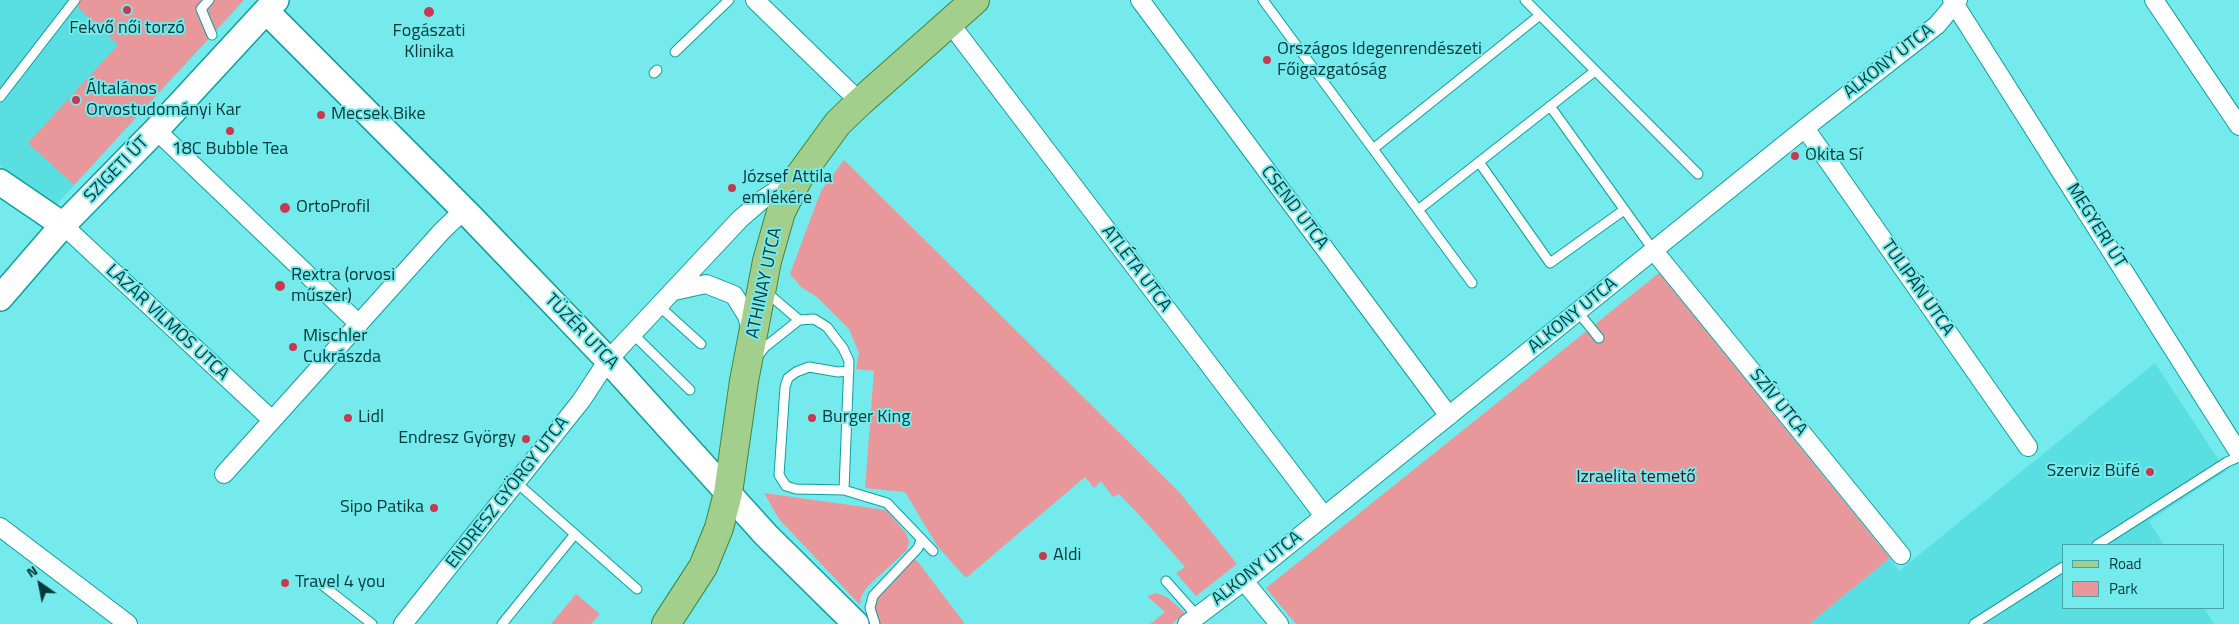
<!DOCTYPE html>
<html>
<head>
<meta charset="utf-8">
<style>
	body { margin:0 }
	#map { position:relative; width:2239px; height:624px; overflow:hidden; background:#75eaec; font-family:"Titillium Web",sans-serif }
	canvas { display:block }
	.legend { position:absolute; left:2062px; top:544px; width:162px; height:65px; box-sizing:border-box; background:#75eaec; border:1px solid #47a3a5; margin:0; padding:6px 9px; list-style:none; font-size:15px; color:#01393b }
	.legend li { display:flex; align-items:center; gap:10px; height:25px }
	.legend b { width:25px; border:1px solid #47a3a5 }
	.north { position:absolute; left:15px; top:559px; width:50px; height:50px; -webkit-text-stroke:4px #75eaec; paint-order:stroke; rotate:327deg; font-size:14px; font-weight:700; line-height:20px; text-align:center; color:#01393b }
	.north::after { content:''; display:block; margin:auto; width:18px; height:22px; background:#01393b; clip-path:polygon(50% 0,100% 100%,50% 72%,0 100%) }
</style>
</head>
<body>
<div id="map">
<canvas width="2239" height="624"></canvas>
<ul class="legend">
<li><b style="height:6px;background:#a2cf8b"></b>Road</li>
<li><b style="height:14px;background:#e8979b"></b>Park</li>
</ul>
<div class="north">N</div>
</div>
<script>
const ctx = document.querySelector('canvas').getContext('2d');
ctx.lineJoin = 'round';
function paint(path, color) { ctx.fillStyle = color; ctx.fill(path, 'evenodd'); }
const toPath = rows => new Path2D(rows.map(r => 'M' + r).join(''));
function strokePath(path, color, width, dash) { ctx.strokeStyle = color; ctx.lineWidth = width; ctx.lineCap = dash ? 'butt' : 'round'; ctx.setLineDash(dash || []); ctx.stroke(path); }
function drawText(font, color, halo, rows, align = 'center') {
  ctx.font = font + ' "Titillium Web",sans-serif'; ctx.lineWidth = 4; ctx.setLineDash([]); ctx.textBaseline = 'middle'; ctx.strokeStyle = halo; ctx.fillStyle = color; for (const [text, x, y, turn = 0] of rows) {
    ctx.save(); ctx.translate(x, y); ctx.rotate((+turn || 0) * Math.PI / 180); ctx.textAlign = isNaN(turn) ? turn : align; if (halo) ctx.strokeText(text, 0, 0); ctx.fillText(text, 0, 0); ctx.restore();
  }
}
paint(toPath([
	[0,0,244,0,56,205,0,166],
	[2155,363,2226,471,2149,521,2164,545,2063,545,2063,608,2204,608,2214,624,1809,624,1890,558,1899,571]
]), '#59dfe1');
paint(toPath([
	[75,0,244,0,74,185,28,143,118,45,73,3],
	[844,160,1180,493,1237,564,1196,596,1176,573,1185,567,1142,518,1119,494,1113,497,1101,481,1094,488,1085,477,966,578,938,547,905,492,865,488,874,371,856,369,859,353,849,329,817,297,801,287,790,274,821,191],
	[1659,273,1890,558,1809,624,1296,624,1266,588],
	[764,493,886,510,906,533,909,542,907,550,867,587,861,597,860,605,779,519],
	[914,559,918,562,965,624,879,624,874,619,873,596,908,562],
	[1157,593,1168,598,1185,613,1172,624,1150,624,1165,612,1147,596],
	[576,594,600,614,591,624,551,624]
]), '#e8979b');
const lane = toPath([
	[209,0,201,9,212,35],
	[1263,0,1472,283],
	[1525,0,1698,174],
	[675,52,729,0],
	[654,73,657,70],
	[0,97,75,0],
	[1550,106,1654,251],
	[1373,149,1540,15],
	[1479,162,1550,263,1624,210],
	[1418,210,1595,71],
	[765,291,799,320],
	[659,306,701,344],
	[1578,312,1599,338],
	[633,334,690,390],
	[757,357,765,347,799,320,814,319,827,327,843,348,849,361,844,490,887,503,933,551],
	[517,483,637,589],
	[844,490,796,489,786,486,779,475,785,387,788,378,796,372,809,367,838,372,849,371],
	[2097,545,2227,462,2239,457],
	[1166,581,1197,616],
	[321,584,372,624],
	[502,624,575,534],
	[875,624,870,608,873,596,918,548,921,540],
	[1974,624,2063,567]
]);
const street = toPath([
	[755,0,860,102],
	[1140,0,1449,416],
	[1952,0,2239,453],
	[2154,0,2239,126],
	[949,22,1324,516],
	[1805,128,2028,447],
	[156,130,359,324],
	[63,225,272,420],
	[1654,251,1901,555],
	[674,291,706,284,734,295,747,316,752,333],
	[224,474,442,231,464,210],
	[0,527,128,624],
	[1244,581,1279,624],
	[403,624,581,401,608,360,740,219,762,200,795,178],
	[1187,624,1244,581,1805,128,1937,25,1958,0]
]);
const secondary = toPath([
	[266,11,470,216,608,360,766,535,856,624],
	[0,182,63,225],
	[0,298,63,225,156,130,276,0]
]);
const primary = toPath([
	[666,624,703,567,719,528,728,493,744,381,767,261,781,212,790,194,800,175,838,123,860,102,975,0]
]);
strokePath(lane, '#0e9ea0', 11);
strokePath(street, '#0e9ea0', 20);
strokePath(secondary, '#0e9ea0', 28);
strokePath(primary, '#41863d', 30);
strokePath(lane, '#fff', 9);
strokePath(street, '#fff', 18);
strokePath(secondary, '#fff', 25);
strokePath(primary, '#a2cf8b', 28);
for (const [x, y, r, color] of [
	[127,10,5,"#c8384e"],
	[429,12,6,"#c8384e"],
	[1267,60,5,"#c8384e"],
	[76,100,5,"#c8384e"],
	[321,115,5,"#c8384e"],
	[230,131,5,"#c8384e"],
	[1795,156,5,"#c8384e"],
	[732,188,5,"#c8384e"],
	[285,208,6,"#c8384e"],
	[280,286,6,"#c8384e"],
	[293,347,5,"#c8384e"],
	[348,418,5,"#c8384e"],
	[812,418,5,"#c8384e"],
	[526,439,5,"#c8384e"],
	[2150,472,5,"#c8384e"],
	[434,508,5,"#c8384e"],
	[1043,556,5,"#c8384e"],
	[285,583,5,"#c8384e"]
]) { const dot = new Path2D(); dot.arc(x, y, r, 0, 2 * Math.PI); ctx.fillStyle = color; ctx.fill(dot); strokePath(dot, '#75eaec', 2); }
drawText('18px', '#01393b', '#75eaec', [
	["Fekvő női torzó",127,29,"center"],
	["Fogászati",429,32,"center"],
	["Klinika",429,53,"center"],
	["Országos Idegenrendészeti",1277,50],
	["Főigazgatóság",1277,71],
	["Általános",86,90],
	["Orvostudományi Kar",86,111],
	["Mecsek Bike",331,115],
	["18C Bubble Tea",230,150,"center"],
	["Okita Sí",1805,156],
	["József Attila",742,178],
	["emlékére",742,199],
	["OrtoProfil",296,208],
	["Rextra (orvosi",291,276],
	["műszer)",291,297],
	["Mischler",303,337],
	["Cukrászda",303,358],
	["Lidl",358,418],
	["Burger King",822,418],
	["Endresz György",516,439,"right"],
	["Szerviz Büfé",2140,472,"right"],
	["Sipo Patika",424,508,"right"],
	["Aldi",1053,556],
	["Travel 4 you",295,583]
], 'left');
drawText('18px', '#01393b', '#75eaec', [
	["ALKONY UTCA",1889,62,-38],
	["SZIGETI ÚT",117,170,-46],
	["CSEND UTCA",1294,208,53],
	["MEGYERI ÚT",2096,226,58],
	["ATLÉTA UTCA",1136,269,53],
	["ATHINAY UTCA",765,283,-78],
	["TULIPÁN UTCA",1917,288,55],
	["ALKONY UTCA",1573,316,-39],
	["LÁZÁR VILMOS UTCA",167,323,43],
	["TÜZÉR UTCA",581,332,46],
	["SZÍV UTCA",1778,403,51],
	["ENDRESZ GYÖRGY UTCA",508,493,-52],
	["ALKONY UTCA",1257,569,-38]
]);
drawText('18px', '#4e0d18', '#75eaec', [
	["Izraelita temető",1636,478]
]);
</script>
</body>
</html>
